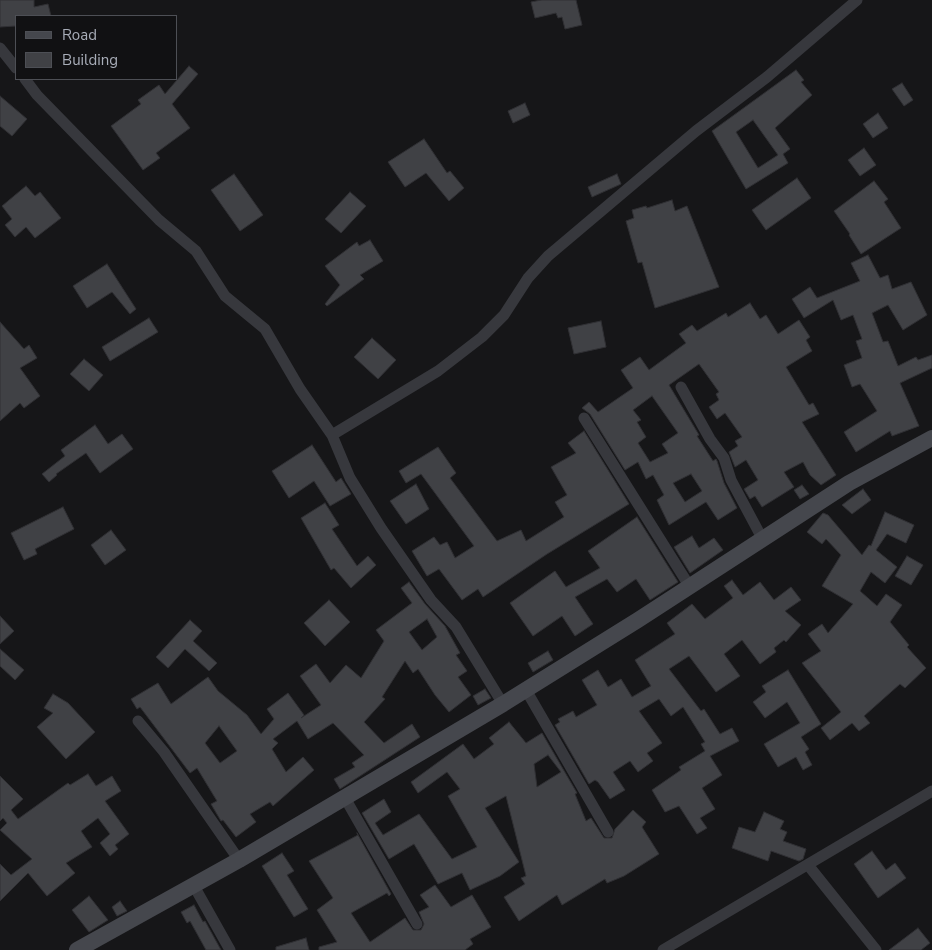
<!DOCTYPE html>
<html>
<head>
<meta charset="utf-8">
<style>
	body { margin:0 }
	#map { position:relative; width:932px; height:950px; overflow:hidden; background:#161618; font-family:"Nunito Sans",sans-serif }
	canvas { display:block }
	.legend { position:absolute; left:15px; top:15px; width:162px; height:65px; box-sizing:border-box; background:#111113; border:1px solid #4d4f55; margin:0; padding:6px 9px; list-style:none; font-size:15px; color:#a8adb8 }
	.legend li { display:flex; align-items:center; gap:10px; height:25px }
	.legend b { width:25px; border:1px solid #4d4f55 }
</style>
</head>
<body>
<div id="map">
<canvas width="932" height="950"></canvas>
<ul class="legend">
<li><b style="height:6px;background:#45474d"></b>Road</li>
<li><b style="height:14px;background:#404145"></b>Building</li>
</ul>
</div>
<script>
const ctx = document.querySelector('canvas').getContext('2d');
ctx.lineJoin = 'round';
function paint(path, color) { ctx.fillStyle = color; ctx.fill(path, 'evenodd'); }
const toPath = rows => new Path2D(rows.map(r => 'M' + r).join(''));
function strokePath(path, color, width, dash) { ctx.strokeStyle = color; ctx.lineWidth = width; ctx.lineCap = dash ? 'butt' : 'round'; ctx.setLineDash(dash || []); ctx.stroke(path); }
const building = toPath([
	[0,0,34,0,34,7,48,4,51,16,16,16,16,26,0,27,0,0],
	[541,0,576,0,582,25,565,29,562,17,558,18,556,13,535,18,531,2,541,0],
	[189,66,198,74,172,104,190,128,156,153,160,158,143,170,111,126,141,104,138,100,159,85,165,94,189,66],
	[796,70,804,80,801,82,812,95,775,128,790,149,783,154,788,163,746,189,712,131,796,70],
	[753,120,778,155,758,168,736,132,753,120],
	[902,83,913,100,904,106,892,89,902,83],
	[0,96,27,119,12,136,0,126,0,96],
	[525,103,530,115,513,123,508,111,525,103],
	[878,113,888,128,873,138,863,124,878,113],
	[424,139,447,173,450,171,464,188,449,201,426,173,405,187,388,162,424,139],
	[864,148,876,165,860,176,848,160,864,148],
	[234,174,263,215,240,231,211,190,234,174],
	[617,174,621,184,592,197,588,187,617,174],
	[797,178,811,198,766,230,752,210,797,178],
	[874,181,888,199,884,202,901,228,861,254,849,235,850,234,834,211,874,181],
	[26,186,35,196,40,192,61,218,35,238,26,227,15,237,5,225,12,219,2,206,26,186],
	[350,192,366,206,341,233,325,219,350,192],
	[672,200,675,211,687,206,719,287,655,308,642,262,638,263,626,221,634,218,632,210,646,206,647,208,672,200],
	[370,240,383,261,360,275,364,279,327,306,325,304,340,285,325,266,357,242,359,246,370,240],
	[868,255,880,278,888,275,892,289,911,282,927,315,903,330,888,305,872,313,883,342,888,341,898,366,916,357,918,360,932,355,932,368,900,383,919,426,892,436,890,431,856,452,844,432,877,411,860,384,852,387,844,365,862,358,856,341,862,339,853,315,841,320,833,300,804,318,792,299,810,287,817,298,860,281,851,263,868,255],
	[107,264,136,309,130,314,112,292,87,308,73,286,107,264],
	[750,303,760,319,766,315,778,334,799,320,810,337,806,340,812,351,786,367,809,405,813,403,819,414,802,422,836,475,821,485,810,475,803,462,784,472,794,487,762,507,755,496,750,499,744,489,758,480,746,460,735,467,729,452,738,446,735,441,742,437,725,413,717,419,709,407,719,400,716,394,719,392,699,364,669,385,699,435,697,436,713,461,716,459,717,461,724,483,737,508,718,520,706,502,669,525,657,500,664,495,653,475,646,479,638,462,625,470,590,414,582,408,589,402,598,412,633,388,621,370,640,357,649,370,686,343,679,334,692,325,697,331,726,313,728,317,750,303],
	[652,396,678,433,662,444,668,453,650,462,638,443,646,437,637,422,641,420,633,410,652,396],
	[691,474,702,491,685,502,673,483,691,474],
	[149,318,158,332,110,361,102,347,149,318],
	[601,321,606,347,574,354,568,328,601,321],
	[0,322,24,349,29,345,37,358,20,368,40,396,24,408,20,403,0,421,0,322],
	[372,338,396,360,378,379,354,357,372,338],
	[84,359,103,375,89,391,70,374,84,359],
	[95,425,108,444,122,434,133,449,100,473,86,453,56,474,57,475,49,482,42,474,65,456,61,450,95,425],
	[584,431,629,504,547,554,483,597,478,589,462,600,439,569,427,576,412,551,434,537,440,545,447,542,455,558,474,546,421,474,406,483,399,471,438,447,456,473,450,478,497,541,521,530,526,541,564,517,555,502,567,495,551,467,576,453,568,443,584,431],
	[312,445,336,482,341,478,351,494,330,506,314,481,289,498,272,471,312,445],
	[416,484,429,509,406,524,390,501,416,484],
	[802,485,809,494,800,499,794,490,802,485],
	[863,489,871,500,852,514,842,505,863,489],
	[325,503,339,525,332,529,357,566,368,556,376,565,351,588,334,568,331,570,301,518,325,503],
	[63,507,74,529,35,549,37,554,24,560,11,533,63,507],
	[885,512,914,525,906,543,887,534,876,550,897,567,885,583,871,572,860,591,877,606,886,594,902,605,890,622,909,645,907,647,926,668,905,688,900,684,864,716,870,723,859,731,852,723,830,740,821,728,841,712,802,663,821,651,808,634,822,624,828,633,853,604,822,586,841,555,826,539,822,544,807,532,823,513,828,515,862,555,869,545,871,546,885,512],
	[637,517,678,582,650,600,636,579,617,592,607,579,575,597,593,624,575,636,562,616,533,636,510,603,555,571,566,587,600,568,588,551,637,517],
	[111,530,126,550,105,565,91,545,111,530],
	[692,536,699,548,714,538,723,550,690,573,674,547,692,536],
	[907,556,923,565,911,585,895,576,907,556],
	[732,580,743,595,760,582,774,600,791,587,801,600,785,611,801,625,786,642,784,640,774,648,776,652,760,664,742,640,724,654,740,676,716,692,689,656,669,669,701,711,704,709,720,734,732,728,739,741,710,756,722,775,702,788,715,809,700,818,707,828,697,834,679,806,665,812,652,790,681,770,679,767,705,751,701,744,705,742,683,707,671,716,659,699,639,711,662,743,647,753,653,761,638,772,630,761,613,772,625,790,610,799,598,782,595,780,589,784,555,725,560,722,558,719,573,711,576,717,597,705,582,680,598,670,608,687,621,679,632,697,651,686,635,660,675,634,667,623,692,604,705,619,733,598,724,586,732,580],
	[409,582,425,604,445,626,460,653,456,655,467,671,458,677,471,695,449,712,435,695,418,669,413,673,405,661,382,697,385,699,364,722,384,743,412,724,420,737,340,789,334,779,355,767,352,763,364,755,333,723,308,739,297,721,273,739,278,743,272,749,286,772,303,757,314,770,273,806,270,802,250,814,256,822,236,837,223,820,221,821,211,804,217,801,197,768,190,773,140,707,137,709,131,699,158,683,171,704,208,677,218,691,247,715,261,734,274,719,267,709,288,693,304,715,301,718,321,705,300,676,316,664,330,683,346,665,361,678,384,641,376,630,412,603,401,588,409,582],
	[427,619,437,637,422,650,409,632,427,619],
	[219,726,237,751,220,763,205,743,219,726],
	[329,600,350,622,325,646,304,623,329,600],
	[0,616,14,631,0,644,0,616],
	[190,620,202,631,193,641,217,663,209,671,185,649,168,668,156,657,190,620],
	[0,649,24,670,15,680,0,666,0,649],
	[548,651,553,660,533,672,528,663,548,651],
	[788,670,821,724,801,737,809,749,805,752,812,765,803,770,796,757,778,767,764,744,800,723,787,702,765,718,753,702,766,692,762,686,788,670],
	[485,689,491,698,478,705,473,696,485,689],
	[53,694,68,703,95,732,66,759,37,727,53,713,44,708,53,694],
	[509,722,526,743,542,733,577,793,575,794,586,821,591,818,604,838,612,838,615,829,633,810,646,822,642,827,659,854,624,876,607,883,605,879,562,905,557,895,519,921,504,897,525,884,521,878,526,876,506,796,485,808,519,862,500,876,470,890,462,873,438,884,414,844,389,859,362,813,384,799,391,812,375,823,383,835,419,814,452,859,477,847,448,796,460,789,447,772,418,793,411,782,463,744,474,759,494,744,489,738,509,722],
	[548,755,561,772,537,787,534,764,548,755],
	[88,774,96,786,112,776,121,791,105,801,129,834,115,845,118,849,110,856,100,843,110,834,98,818,81,831,92,847,66,863,75,873,47,896,28,873,0,901,0,864,11,875,32,859,0,830,7,823,3,818,0,821,0,776,23,799,11,810,18,819,68,783,70,785,88,774],
	[764,812,784,821,780,829,787,832,783,841,806,849,803,859,799,861,771,851,768,861,732,848,739,827,755,832,764,812],
	[357,833,391,894,389,896,387,893,351,913,370,942,405,918,413,930,421,930,424,924,419,912,429,907,420,895,435,885,451,907,472,895,491,927,470,939,473,944,465,950,319,950,319,947,337,942,317,910,333,898,309,861,358,835,357,833],
	[872,851,886,870,895,863,906,878,878,898,854,864,872,851],
	[282,853,294,871,287,875,308,909,294,917,262,866,282,853],
	[89,896,108,920,89,932,72,910,89,896],
	[120,901,127,911,117,916,112,907,120,901],
	[194,905,203,922,205,921,221,950,206,950,190,921,187,923,181,912,194,905],
	[918,928,930,943,921,950,889,950,918,928],
	[306,938,309,950,276,950,276,947,306,938]
]);
paint(building, '#404145');
strokePath(building, '#303034', 1);
strokePath(toPath([
	[0,48,16,68],
	[25,79,37,95,159,220,196,251,225,296,265,329,300,389,332,435,350,478,381,528,431,600,456,627,503,704],
	[681,387,710,439,724,458,731,480,762,538],
	[584,418,690,587],
	[332,435,438,371,482,337,504,315,528,278,548,256,696,131,767,77,857,0],
	[526,690,608,832],
	[138,721,164,752,239,860],
	[345,798,417,924],
	[808,865,876,950],
	[194,886,230,950],
	[663,950,932,791]
]), '#37383d', 11);
strokePath(toPath([
	[77,950,239,860,503,704,638,620,849,483,932,438]
]), '#45474d', 16);
</script>
</body>
</html>
